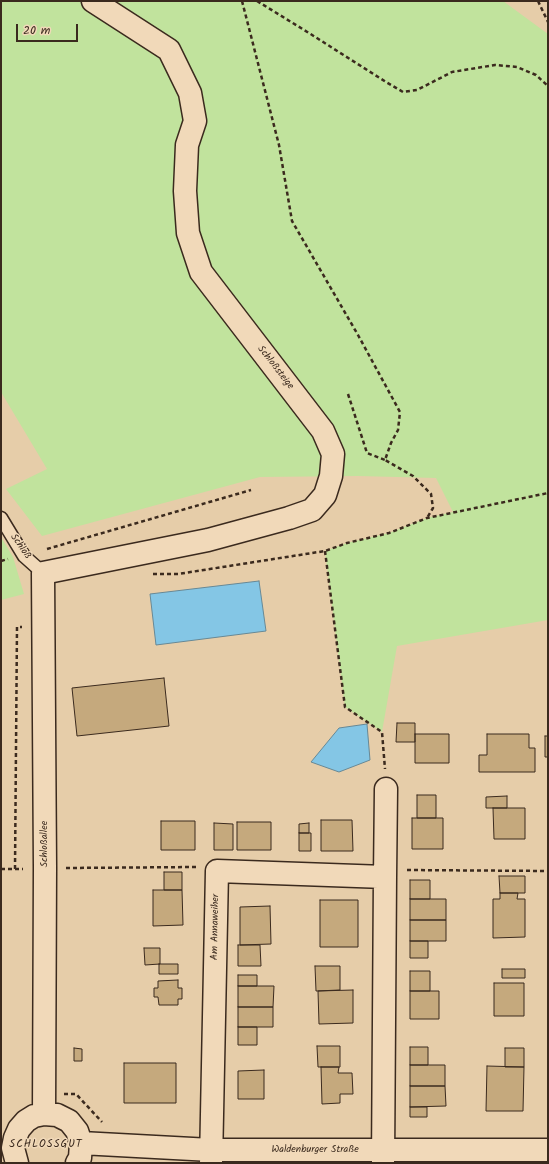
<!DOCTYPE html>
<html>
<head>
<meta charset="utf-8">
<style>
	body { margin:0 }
	#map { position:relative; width:549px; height:1164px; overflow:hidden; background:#e6cda9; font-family:Kalam,sans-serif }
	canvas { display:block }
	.frame { position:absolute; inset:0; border:2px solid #3b2a1e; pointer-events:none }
	.scale { position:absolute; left:16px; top:24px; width:62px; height:18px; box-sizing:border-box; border:2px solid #3b2a1e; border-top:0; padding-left:5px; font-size:12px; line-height:14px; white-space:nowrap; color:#3b2a1e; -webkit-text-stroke:3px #f1d9b9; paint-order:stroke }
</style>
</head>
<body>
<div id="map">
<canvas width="549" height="1164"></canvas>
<div class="frame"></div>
<div class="scale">20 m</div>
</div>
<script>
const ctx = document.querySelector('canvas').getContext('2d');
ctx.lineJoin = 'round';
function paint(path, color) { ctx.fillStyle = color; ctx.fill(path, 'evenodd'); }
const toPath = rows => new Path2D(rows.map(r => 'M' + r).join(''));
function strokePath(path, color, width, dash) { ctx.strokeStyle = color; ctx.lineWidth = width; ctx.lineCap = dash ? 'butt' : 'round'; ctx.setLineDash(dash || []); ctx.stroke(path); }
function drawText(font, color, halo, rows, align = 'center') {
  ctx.font = font + ' Kalam,sans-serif'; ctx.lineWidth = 3; ctx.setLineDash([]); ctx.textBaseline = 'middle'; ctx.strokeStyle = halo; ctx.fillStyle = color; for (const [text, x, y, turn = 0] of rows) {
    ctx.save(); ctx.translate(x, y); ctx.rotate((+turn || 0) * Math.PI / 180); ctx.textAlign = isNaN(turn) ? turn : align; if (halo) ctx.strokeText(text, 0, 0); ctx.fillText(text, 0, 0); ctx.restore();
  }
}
paint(toPath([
	[1,1,503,1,548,34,548,620,397,646,382,732,345,707,325,551,347,543,389,533,427,518,453,512,436,478,358,476,260,477,42,536,6,489,47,469,1,392],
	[1,537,13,557,24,594,1,600]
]), '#c1e39d');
const water = toPath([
	[259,581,266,631,156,645,150,594,259,581],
	[367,724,370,760,339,772,311,762,339,728,367,724]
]);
paint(water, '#84c6e5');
strokePath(water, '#678895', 1);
const building = toPath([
	[164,678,169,726,77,736,72,688,164,678],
	[397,723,415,723,415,742,396,742,397,723],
	[415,734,449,734,449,763,415,763,415,734],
	[487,734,529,734,529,748,535,748,535,772,479,772,479,755,487,755,487,734],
	[545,736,548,736,548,757,545,757,545,736],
	[417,795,436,795,436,818,417,818,417,795],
	[507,796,507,808,486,808,486,797,507,796],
	[493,808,525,808,525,839,494,839,493,808],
	[412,818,443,818,443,849,412,849,412,818],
	[321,820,352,820,353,851,321,851,321,820],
	[161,821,195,821,195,850,161,850,161,821],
	[237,822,271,822,271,850,237,850,237,822],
	[214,823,233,824,233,850,214,850,214,823],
	[309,823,309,833,299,833,299,824,309,823],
	[299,833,311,833,311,851,299,851,299,833],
	[164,872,182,872,182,890,164,890,164,872],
	[499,876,525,876,525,893,500,893,499,876],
	[410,880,430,880,430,899,410,899,410,880],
	[153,890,182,890,183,925,153,926,153,890],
	[500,893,518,893,517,899,525,899,525,937,493,938,493,899,500,899,500,893],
	[410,899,446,899,446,920,410,920,410,899],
	[320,900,358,900,358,947,320,947,320,900],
	[270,906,271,944,240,945,240,907,270,906],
	[410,920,446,920,446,941,410,941,410,920],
	[410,941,428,941,428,958,410,958,410,941],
	[238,945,260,945,261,966,238,966,238,945],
	[144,948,160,948,160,964,145,965,144,948],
	[159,964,178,964,178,974,159,974,159,964],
	[315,966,340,966,340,990,316,991,315,966],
	[502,969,525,969,525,978,502,978,502,969],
	[410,971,430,971,430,991,410,991,410,971],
	[238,975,257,975,257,986,238,986,238,975],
	[178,980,178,988,182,988,182,999,178,999,178,1005,159,1005,158,997,154,997,154,988,158,988,158,981,178,980],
	[494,983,524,983,524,1016,494,1016,494,983],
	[238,986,274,986,273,1007,238,1007,238,986],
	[353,990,353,1023,319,1024,318,991,353,990],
	[410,991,439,991,439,1019,410,1019,410,991],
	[238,1007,273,1007,273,1027,238,1027,238,1007],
	[238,1027,257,1027,257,1045,238,1045,238,1027],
	[317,1046,340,1046,340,1067,318,1067,317,1046],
	[410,1047,428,1047,428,1065,410,1065,410,1047],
	[74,1048,82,1049,82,1061,74,1061,74,1048],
	[505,1048,524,1048,524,1067,505,1067,505,1048],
	[124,1063,176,1063,176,1103,124,1103,124,1063],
	[410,1065,445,1065,445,1086,410,1086,410,1065],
	[487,1066,524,1067,523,1111,486,1111,487,1066],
	[321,1067,339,1067,338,1073,352,1073,353,1094,340,1094,340,1103,322,1104,321,1067],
	[264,1070,264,1099,238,1099,238,1071,264,1070],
	[410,1086,445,1086,446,1106,410,1107,410,1086],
	[410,1107,427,1107,427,1117,410,1117,410,1107]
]);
paint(building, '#c5a97d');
strokePath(building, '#3b2a1e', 1);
const service = toPath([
	[1,518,24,556,43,573]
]);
const minor = toPath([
	[385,877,386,789],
	[44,1114,45,868,43,573,208,540,289,518,312,510,325,495,331,476,333,454,323,431,201,272,188,233,185,191,187,145,195,121,190,93,169,50,93,1],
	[81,1143,211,1150,548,1150],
	[17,1163,13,1148,15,1138,19,1129,26,1121,34,1116,44,1114,57,1115,69,1121,77,1131,81,1143,80,1158,77,1163],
	[211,1163,217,871,385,877,383,1163]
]);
strokePath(service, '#3b2a1e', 15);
strokePath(minor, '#3b2a1e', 25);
strokePath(toPath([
	[242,1,279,145,292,221,358,335,400,412,398,430,391,443,385,460,413,476,431,494,433,508,427,518],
	[257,1,309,33,386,82,403,92,417,90,452,72,495,65,517,67,536,75,548,86],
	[538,1,548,22],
	[348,394,367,453,385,460],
	[47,549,251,490],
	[325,551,345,707,382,732,385,769],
	[1,561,8,559],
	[153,574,178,574,325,551,347,543,389,533,427,518,548,493],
	[66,868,197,867],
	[1,869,23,869],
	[15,869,17,627,22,627],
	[407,870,548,871],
	[64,1094,76,1094,102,1122]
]), '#3b2a1e', 2.5, [4, 3]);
strokePath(service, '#f1d9b9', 12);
strokePath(minor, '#f1d9b9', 22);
drawText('10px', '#3b2a1e', '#f1d9b9', [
	["Schloßsteige",275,368,52],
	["Schloß",20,547,55],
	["Schloßallee",45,844,-90],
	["Am Annaweiher",216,927,-89],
	["Waldenburger Straße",315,1150]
]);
ctx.letterSpacing = '1px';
drawText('11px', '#3b2a1e', '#f1d9b9', [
	["SCHLOSSGUT",46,1145]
]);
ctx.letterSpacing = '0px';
</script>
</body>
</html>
